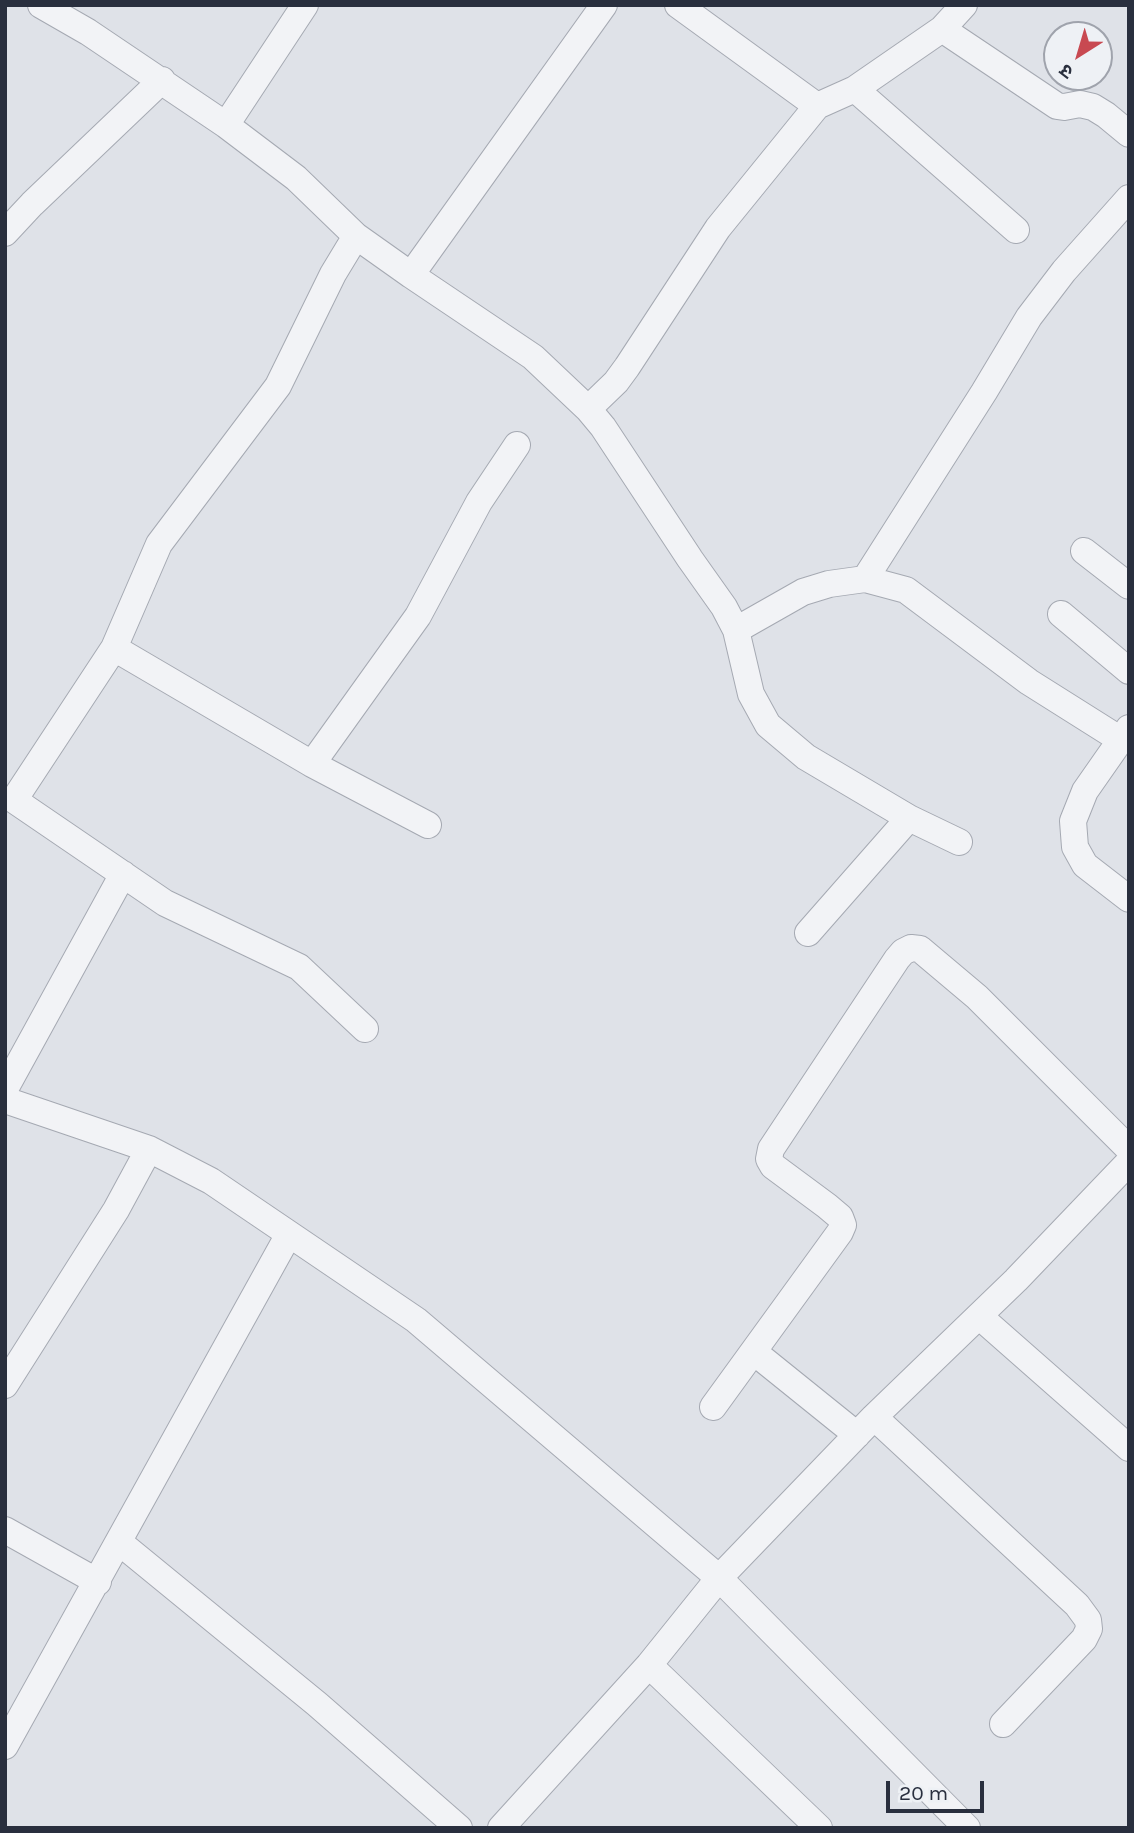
<!DOCTYPE html>
<html>
<head>
<meta charset="utf-8">
<style>
	body { margin:0 }
	#map { position:relative; width:1134px; height:1833px; overflow:hidden; background:#dfe2e8; font-family:Karla,"Noto Sans Devanagari",sans-serif }
	canvas { display:block }
	.frame { position:absolute; inset:0; border:7px solid #292f3e; pointer-events:none }
	.north { position:absolute; left:1043px; top:21px; width:70px; height:70px; box-sizing:border-box; background:#eef1f5; border:2px solid #9fa3ac; border-radius:50%; rotate:217deg; font-size:19px; font-weight:700; line-height:28px; text-align:center; color:#292f3e }
	.north::after { content:''; display:block; margin:auto; width:24px; height:32px; background:#c84951; clip-path:polygon(50% 0,100% 100%,50% 72%,0 100%) }
	.scale { position:absolute; left:886px; top:1781px; width:98px; height:32px; box-sizing:border-box; border:4px solid #292f3e; border-top:0; padding-left:9px; font-size:21px; line-height:24px; white-space:nowrap; color:#292f3e; -webkit-text-stroke:5px #eef1f5; paint-order:stroke }
</style>
</head>
<body>
<div id="map">
<canvas width="1134" height="1833"></canvas>
<div class="frame"></div>
<div class="north">उ</div>
<div class="scale">20 m</div>
</div>
<script>
const ctx = document.querySelector('canvas').getContext('2d');
ctx.lineJoin = 'round';
const toPath = rows => new Path2D(rows.map(r => 'M' + r).join(''));
function strokePath(path, color, width, dash) { ctx.strokeStyle = color; ctx.lineWidth = width; ctx.lineCap = dash ? 'butt' : 'round'; ctx.setLineDash(dash || []); ctx.stroke(path); }
const minor = toPath([
	[41,5,88,32,226,125,296,178,356,236,411,275,604,5],
	[678,5,817,106,855,89,942,29,964,5],
	[942,29,1057,106,1064,107,1080,104,1093,107,1106,115,1129,134],
	[855,89,1016,230],
	[226,125,305,5],
	[5,233,32,204,162,80],
	[356,236,333,274,278,386,159,544,114,648,14,800,165,903,299,967,365,1029],
	[411,275,533,357,588,409,603,427,690,559,724,607,736,630,751,694,768,725,806,757,909,818,959,842],
	[588,409,616,382,627,367,718,228,817,106],
	[1084,551,1129,586],
	[865,579,984,392,1029,317,1064,271,1129,198],
	[1061,614,1129,671],
	[736,630,803,592,829,584,865,579,906,590,1029,682,1121,740],
	[114,648,312,764,428,825],
	[1129,728,1085,791,1073,821,1075,847,1085,865,1129,899],
	[312,764,418,616,479,502,517,445],
	[808,933,909,818],
	[5,1089,123,874],
	[5,1100,149,1149,211,1181,416,1320,719,1578,967,1828],
	[979,1316,1129,1448],
	[754,1352,857,1435],
	[5,1385,116,1210,149,1149],
	[713,1407,840,1232,843,1225,840,1217,827,1206,773,1166,769,1159,771,1149,897,959,903,952,911,948,920,949,977,997,1129,1149],
	[874,1417,1077,1605,1088,1620,1089,1629,1084,1639,1003,1724],
	[5,1530,98,1582],
	[119,1542,317,1704,459,1828],
	[649,1665,819,1828],
	[5,1746,289,1234],
	[501,1828,649,1665,719,1578,874,1417,1016,1280,1129,1162]
]);
strokePath(minor, '#a5a9b2', 28);
strokePath(minor, '#f2f3f6', 26);
</script>
</body>
</html>
